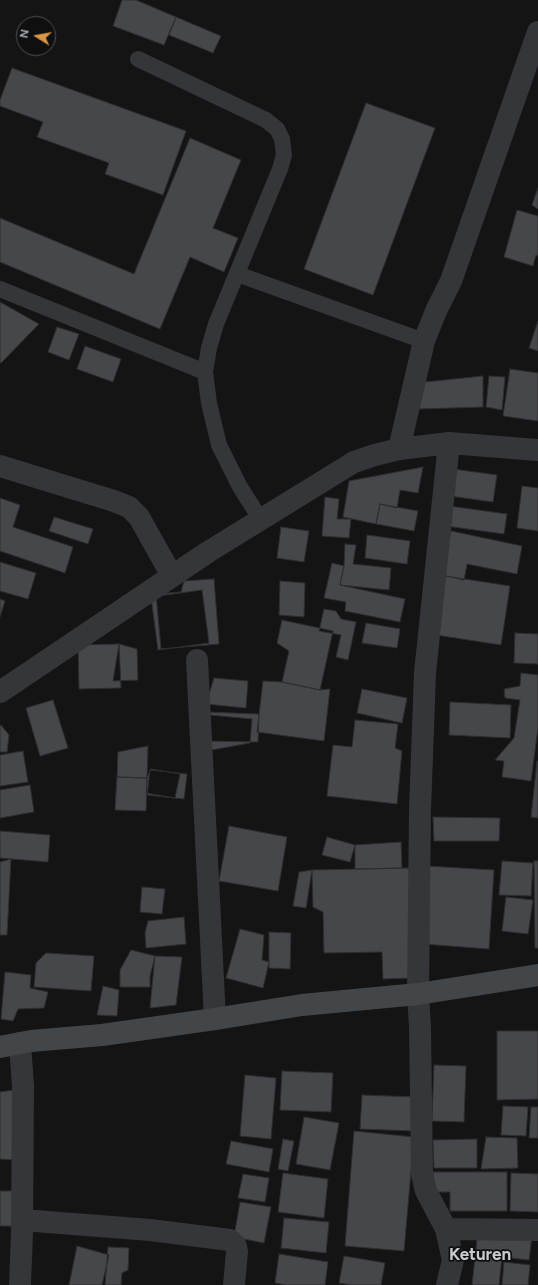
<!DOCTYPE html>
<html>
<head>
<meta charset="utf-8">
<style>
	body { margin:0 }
	#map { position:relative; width:538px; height:1285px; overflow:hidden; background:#141415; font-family:Figtree,sans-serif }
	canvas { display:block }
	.north { position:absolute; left:16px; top:16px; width:40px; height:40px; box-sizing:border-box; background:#0f0f10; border:1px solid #4c4e52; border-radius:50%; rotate:281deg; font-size:11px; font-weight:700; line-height:16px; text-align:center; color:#a7adb4 }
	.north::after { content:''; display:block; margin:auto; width:14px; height:18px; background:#dc9445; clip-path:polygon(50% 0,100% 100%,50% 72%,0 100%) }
</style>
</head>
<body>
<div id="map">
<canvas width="538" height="1285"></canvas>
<div class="north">N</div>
</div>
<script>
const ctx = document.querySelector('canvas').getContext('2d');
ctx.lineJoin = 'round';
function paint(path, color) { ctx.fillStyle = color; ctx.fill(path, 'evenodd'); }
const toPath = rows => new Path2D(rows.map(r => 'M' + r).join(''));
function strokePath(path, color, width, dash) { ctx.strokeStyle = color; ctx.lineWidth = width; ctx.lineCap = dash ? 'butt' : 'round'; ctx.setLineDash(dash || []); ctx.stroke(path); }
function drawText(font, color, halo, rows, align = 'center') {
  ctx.font = font + ' Figtree,sans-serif'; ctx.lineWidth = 3.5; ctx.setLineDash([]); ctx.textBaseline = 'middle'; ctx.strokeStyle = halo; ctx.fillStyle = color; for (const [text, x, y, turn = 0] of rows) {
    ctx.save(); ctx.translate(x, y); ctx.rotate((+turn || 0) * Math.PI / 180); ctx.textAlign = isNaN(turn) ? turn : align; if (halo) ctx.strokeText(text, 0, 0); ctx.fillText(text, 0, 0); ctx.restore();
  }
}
const building = toPath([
	[122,0,136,0,176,17,164,45,113,26,122,0],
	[176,17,221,36,213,53,169,35,176,17],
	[12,68,186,131,163,195,105,174,109,163,37,137,43,122,0,106,0,100,12,68],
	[366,103,435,128,373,295,304,269,366,103],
	[190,138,241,160,213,228,238,238,224,272,190,257,160,329,0,262,0,218,134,274,190,138],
	[538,188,538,209,532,205,538,188],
	[517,210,538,216,538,256,536,255,533,266,504,257,517,210],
	[0,302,39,324,1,363,0,362,0,302],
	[538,321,538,351,529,348,538,321],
	[57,327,79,334,69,360,48,352,57,327],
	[85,346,121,359,113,382,77,369,85,346],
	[510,369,538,373,538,421,503,416,510,369],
	[483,376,483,407,418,409,416,383,483,376],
	[489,376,505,377,502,410,486,407,489,376],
	[423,467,418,493,400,490,397,508,380,504,376,524,343,517,349,481,423,467],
	[453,469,497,475,493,502,450,496,453,469],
	[522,486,538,488,538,531,517,528,522,486],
	[325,497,339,499,337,519,351,519,349,538,322,536,325,497],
	[0,498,20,505,13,527,73,547,65,573,0,551,0,498],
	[380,504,418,511,414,531,376,524,380,504],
	[449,506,507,514,504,534,446,526,449,506],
	[54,517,93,529,88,544,49,531,54,517],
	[281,527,309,531,304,562,277,558,281,527],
	[451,531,522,546,517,574,467,564,464,580,442,575,451,531],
	[367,535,410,541,407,564,365,558,367,535],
	[345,544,356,545,353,564,391,568,389,590,340,585,344,566,345,544],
	[0,562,36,573,28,599,0,591,0,562],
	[332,563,344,566,340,585,405,599,400,622,345,611,346,602,324,598,332,563],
	[445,576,510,586,501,645,436,635,445,576],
	[214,579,219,644,161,649,156,594,181,592,184,581,214,579],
	[280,581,305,583,304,617,279,615,280,581],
	[202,590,209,643,158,650,151,597,202,590],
	[0,599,5,601,0,617,0,599],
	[324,609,336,611,341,619,356,622,348,660,336,657,341,635,319,631,324,609],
	[282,620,333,631,320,690,282,682,289,651,277,643,282,620],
	[366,623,400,629,397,648,362,643,366,623],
	[515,633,538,634,538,664,514,663,515,633],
	[119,644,137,649,138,680,113,681,119,644],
	[119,644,121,688,79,689,78,645,119,644],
	[521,673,538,675,538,728,531,781,502,777,504,761,495,760,514,738,520,700,505,698,504,689,520,686,521,673],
	[214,678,248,681,246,708,206,704,214,678],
	[263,681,282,682,320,690,330,689,324,741,257,732,263,681],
	[362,689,407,698,402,723,357,713,362,689],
	[53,700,68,748,40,756,26,708,53,700],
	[450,702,511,705,510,738,449,735,450,702],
	[206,712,259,714,258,742,206,741,206,712],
	[210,715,252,719,250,743,206,751,210,715],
	[355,720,398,724,395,748,402,751,397,804,327,796,333,745,352,747,355,720],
	[1,725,9,735,7,752,0,752,0,726,1,725],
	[148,746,147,778,117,777,118,752,148,746],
	[23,751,28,782,0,786,0,755,23,751],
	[537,761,538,761,538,818,531,817,537,761],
	[151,769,180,774,175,798,146,793,147,778,151,769],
	[150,770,187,774,184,799,147,795,150,770],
	[117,777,147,778,146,811,115,810,117,777],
	[30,785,34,812,0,818,0,790,30,785],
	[433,817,500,818,499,841,434,841,433,817],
	[229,826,287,837,278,891,219,881,229,826],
	[0,831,50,835,48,862,0,858,0,831],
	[327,837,355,845,350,862,322,855,327,837],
	[401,842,402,868,355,869,355,845,401,842],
	[11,859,7,935,0,935,0,862,11,859],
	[502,861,533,863,531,896,499,895,502,861],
	[534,861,538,861,538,948,535,948,534,861],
	[427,866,494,870,489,949,424,944,427,866],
	[411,868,413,978,383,979,382,952,324,953,323,912,313,907,312,870,411,868],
	[312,870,306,908,293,906,299,872,312,870],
	[142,887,165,889,162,914,140,912,142,887],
	[506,897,533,900,528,934,502,931,506,897],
	[184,917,186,944,146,948,145,933,148,921,184,917],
	[240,929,264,935,262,960,269,962,263,988,226,978,240,929],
	[269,932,291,933,290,969,269,968,269,932],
	[131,950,155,956,150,976,150,987,120,987,120,970,131,950],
	[46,953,94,956,91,991,34,987,36,963,46,953],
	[155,956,182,957,176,1005,150,1008,155,956],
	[5,972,31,975,30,988,48,992,44,1008,18,1009,13,1021,1,1019,5,972],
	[103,986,119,990,117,1016,97,1015,103,986],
	[497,1031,538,1031,538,1099,497,1100,497,1031],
	[434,1065,466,1066,464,1122,432,1121,434,1065],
	[282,1071,333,1073,331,1112,280,1110,282,1071],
	[245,1075,276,1078,271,1139,240,1136,245,1075],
	[21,1089,15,1160,0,1159,0,1092,21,1089],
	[362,1095,417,1097,415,1131,360,1129,362,1095],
	[503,1106,528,1107,526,1136,501,1135,503,1106],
	[531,1107,538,1107,538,1138,529,1138,531,1107],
	[304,1117,339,1123,330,1170,296,1164,304,1117],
	[354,1131,414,1137,404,1251,345,1246,354,1131],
	[486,1137,517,1138,518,1168,481,1169,486,1137],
	[283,1139,294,1141,288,1171,278,1169,283,1139],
	[477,1139,477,1168,434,1168,433,1140,477,1139],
	[231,1141,273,1149,269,1172,226,1164,231,1141],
	[433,1172,507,1172,507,1211,450,1211,450,1192,432,1192,433,1172],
	[283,1173,328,1179,324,1218,278,1212,283,1173],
	[511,1173,538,1174,538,1212,510,1211,511,1173],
	[243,1174,269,1178,265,1202,238,1198,243,1174],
	[0,1191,16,1191,12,1226,0,1226,0,1191],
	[240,1202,271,1207,264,1243,234,1237,240,1202],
	[284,1218,329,1222,326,1253,281,1248,284,1218],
	[478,1230,532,1236,529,1260,502,1257,499,1285,472,1285,478,1230],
	[77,1246,109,1255,102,1285,69,1285,77,1246],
	[108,1247,129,1248,128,1270,122,1273,121,1285,105,1285,108,1247],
	[279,1254,328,1262,325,1285,286,1285,275,1283,279,1254],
	[344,1256,385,1263,381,1285,351,1285,339,1283,344,1256],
	[504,1262,530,1265,528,1285,502,1285,504,1262]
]);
paint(building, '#46474a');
strokePath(building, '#2e2e31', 1);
strokePath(toPath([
	[138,59,266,120,277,129,282,139,284,155,280,169,216,324,209,348,205,372,209,403,219,445,240,487,261,520],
	[237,274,424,341],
	[0,289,205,372]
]), '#353639', 16);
strokePath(toPath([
	[399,449,424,341,436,311,451,281,538,32],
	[0,466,114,501,129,507,139,517,172,576],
	[197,660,215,1019],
	[0,692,208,552,354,462,375,455,399,449,449,443,538,450],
	[22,1220,150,1230,230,1240,236,1246,237,1252,234,1285],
	[446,1229,538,1230],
	[20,1285,22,1232,23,1086,20,1043],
	[447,1285,453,1260,446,1229,426,1191,422,1174,420,1027,418,994,420,810,425,673,449,443]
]), '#353639', 22);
strokePath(toPath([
	[0,1047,31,1041,102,1035,215,1019,302,1005,418,994,538,975]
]), '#434649', 22);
drawText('bold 17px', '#c7cbd0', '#0f0f10', [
	["Keturen",480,1255]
]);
</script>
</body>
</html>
